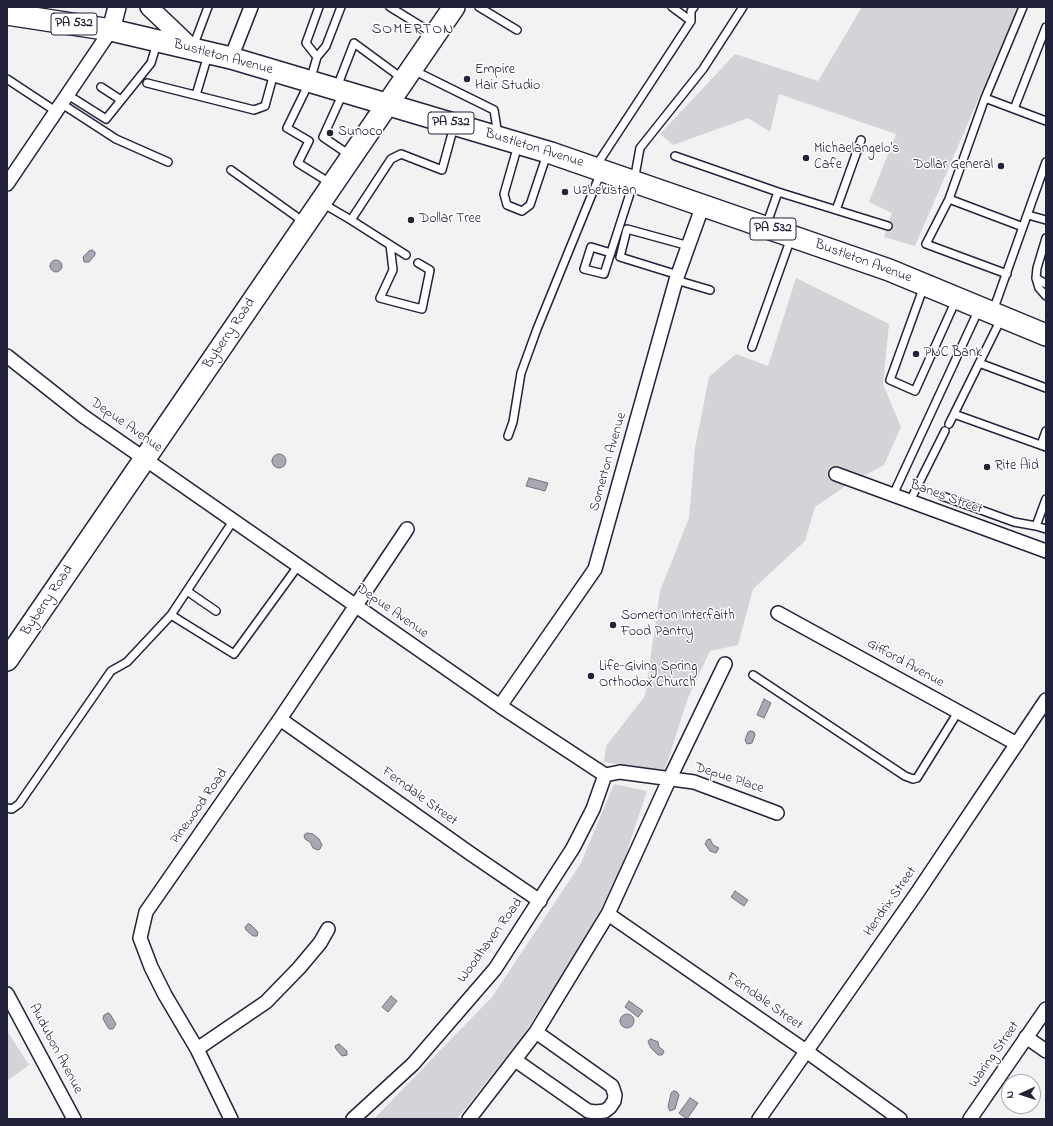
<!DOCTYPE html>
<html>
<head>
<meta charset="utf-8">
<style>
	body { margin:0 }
	#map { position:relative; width:1053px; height:1126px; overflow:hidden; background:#f2f2f3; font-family:"Indie Flower",sans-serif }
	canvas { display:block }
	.frame { position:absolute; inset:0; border:8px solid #22223b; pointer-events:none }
	.north { position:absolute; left:1001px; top:1074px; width:40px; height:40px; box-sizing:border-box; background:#fff; border:1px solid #a7a7b1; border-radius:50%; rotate:267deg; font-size:11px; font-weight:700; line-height:16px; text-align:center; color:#22223b }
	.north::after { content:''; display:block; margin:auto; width:14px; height:18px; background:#22223b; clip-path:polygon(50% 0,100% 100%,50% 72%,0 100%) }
</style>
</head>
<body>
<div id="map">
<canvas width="1053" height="1126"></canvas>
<div class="frame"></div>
<div class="north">N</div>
</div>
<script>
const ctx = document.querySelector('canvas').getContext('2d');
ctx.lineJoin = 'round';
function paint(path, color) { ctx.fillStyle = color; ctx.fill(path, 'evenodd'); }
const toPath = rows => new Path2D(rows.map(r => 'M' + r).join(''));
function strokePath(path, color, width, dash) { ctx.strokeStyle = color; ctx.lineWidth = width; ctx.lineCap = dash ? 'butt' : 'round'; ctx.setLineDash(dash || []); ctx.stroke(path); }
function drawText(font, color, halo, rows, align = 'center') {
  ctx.font = font + ' "Indie Flower",sans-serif'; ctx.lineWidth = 3; ctx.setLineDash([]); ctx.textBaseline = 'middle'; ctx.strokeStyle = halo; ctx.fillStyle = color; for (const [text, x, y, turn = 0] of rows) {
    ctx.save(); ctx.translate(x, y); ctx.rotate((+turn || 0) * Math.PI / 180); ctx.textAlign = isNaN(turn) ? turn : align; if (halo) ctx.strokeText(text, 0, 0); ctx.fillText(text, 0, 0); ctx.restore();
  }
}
paint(toPath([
	[862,7,1018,7,915,246,884,237,892,213,869,202,896,134,779,94,770,132,748,118,673,145,660,134,735,54,818,81],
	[796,278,889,324,883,384,901,427,884,465,847,485,815,507,805,541,753,589,738,645,710,651,688,698,664,772,604,762,606,746,645,696,660,591,689,518,695,448,709,377,736,354,768,366],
	[614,784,647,791,621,869,588,935,522,1037,457,1119,374,1119,492,997,581,863],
	[7,1031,29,1065,7,1081]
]), '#d3d3d8');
const water = toPath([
	[92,250,95,252,95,255,89,262,84,262,83,257,89,251,92,250],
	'50 266a6 6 0 1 1 12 0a6 6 0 1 1-12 0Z',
	'272 461a7 7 0 1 1 14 0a7 7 0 1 1-14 0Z',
	[529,478,548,483,545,491,526,486,529,478],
	[764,699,771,703,764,718,757,715,764,699],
	[751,731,754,732,755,735,752,743,747,744,745,740,748,732,751,731],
	[307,833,313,834,319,839,322,845,320,849,318,850,313,848,310,842,305,839,304,835,307,833],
	[710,839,713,845,719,848,716,853,710,851,705,844,707,840,710,839],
	[735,891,748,900,744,906,731,897,735,891],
	[248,924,250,924,258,932,257,936,253,936,246,930,245,927,248,924],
	[391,996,397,1001,388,1012,382,1007,391,996],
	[629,1001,643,1011,638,1017,625,1007,629,1001],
	[108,1013,110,1014,116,1024,113,1029,109,1029,103,1019,104,1015,108,1013],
	'620 1021a7 7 0 1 1 14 0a7 7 0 1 1-14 0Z',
	[651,1039,658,1042,659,1047,663,1050,664,1052,662,1055,658,1055,651,1048,648,1042,649,1040,651,1039],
	[339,1044,347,1051,347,1055,342,1056,336,1049,335,1046,339,1044],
	[674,1091,677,1092,679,1095,675,1109,670,1111,668,1107,671,1093,674,1091],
	[690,1098,698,1103,687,1119,679,1113,690,1098]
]);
paint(water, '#a8a8b2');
strokePath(water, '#727282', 1);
const service = toPath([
	[390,7,434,34],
	[479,7,517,30],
	[1023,7,985,98,1046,121],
	[691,21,691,11,694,7],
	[193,47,208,7],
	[317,57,306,43,319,7],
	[413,70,494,110,498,135],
	[7,79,57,112],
	[147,83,254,110,265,106,274,73],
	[101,87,121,100],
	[337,87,354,43,403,79],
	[343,93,323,137,351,156],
	[68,95,106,119,151,63,157,43],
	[196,95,208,55],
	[985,98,949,199,926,244,1007,274],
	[62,104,116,139,168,162],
	[1014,109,1046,27],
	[518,145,504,194,507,205,522,211,530,205,547,154],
	[675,156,778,192],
	[596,166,691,21,672,7],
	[231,170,304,222],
	[330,183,298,163,309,141,287,128,310,81,317,57,326,46,341,7],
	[949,199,1023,227],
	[322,203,351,220,391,159,401,154,442,170,454,126],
	[836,210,861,140],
	[1028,215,1046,220],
	[351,220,406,255],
	[766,226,778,192,888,226],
	[1046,238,1037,268,1036,278,1039,288,1046,296],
	[390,245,393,270,380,298,422,309,430,270,418,263],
	[611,253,591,247,584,269,604,274,634,181,640,148,703,69,743,7],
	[678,275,620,257,627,229,689,246],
	[1036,278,1046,284],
	[676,280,710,290],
	[924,286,890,380,915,391,956,300],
	[993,311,1046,162],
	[1001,319,954,414,1046,447],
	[752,347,791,238],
	[979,363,1046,388],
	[949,424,954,414],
	[508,436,513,422,521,373,537,329,601,172],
	[1041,445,1046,431],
	[893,495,979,309],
	[942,496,1014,522,1036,526],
	[1046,499,1036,526,1046,529],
	[910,501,945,431],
	[187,591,216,611],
	[171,615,234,654,298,566],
	[753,675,905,776,913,779,917,778,958,712],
	[7,808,12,809,19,804,111,671,127,662,171,615,233,521]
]);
const minor = toPath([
	[231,58,251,7],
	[7,184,111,30],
	[7,356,83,416,500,706,605,775,620,772,694,782,777,813],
	[836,474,1046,551],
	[778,613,1017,744],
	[500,706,595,569,676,280,703,205],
	[280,719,471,854,540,901],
	[608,914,806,1051,900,1119],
	[7,994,74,1119],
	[1026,1037,1046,1051],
	[197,1049,266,1002,299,968,320,943,328,929],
	[515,1060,588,1111,596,1112,605,1111,610,1107,614,1101,615,1095,612,1086,536,1032],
	[231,1119,197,1049,165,995,151,967,140,938,146,912,280,719,407,529],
	[353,1119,413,1064,495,969,573,848,593,809,605,775],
	[469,1119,536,1032,608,914,669,780,725,664],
	[759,1119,917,893,1046,700],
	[970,1119,1046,1009]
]);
const tertiary = toPath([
	[149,7,193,49],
	[111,30,117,7]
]);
const primary = toPath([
	[7,14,111,30,231,58,551,153,889,270,1046,335],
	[7,660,454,7]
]);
strokePath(service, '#22223b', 10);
strokePath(minor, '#22223b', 16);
strokePath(tertiary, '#22223b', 20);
strokePath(primary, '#22223b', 24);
strokePath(service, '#fff', 7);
strokePath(minor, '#fff', 13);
strokePath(tertiary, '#fff', 17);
strokePath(primary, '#fff', 21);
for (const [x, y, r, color] of [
	[467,79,4,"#22223b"],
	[330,133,4,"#22223b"],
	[806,158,4,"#22223b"],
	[1001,166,4,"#22223b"],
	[565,192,4,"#22223b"],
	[411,220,4,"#22223b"],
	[916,354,4,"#22223b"],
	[987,467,4,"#22223b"],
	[613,625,4,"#22223b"],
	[591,676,4,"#22223b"]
]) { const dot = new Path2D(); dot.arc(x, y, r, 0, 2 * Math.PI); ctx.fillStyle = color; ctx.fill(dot); strokePath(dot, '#fff', 1.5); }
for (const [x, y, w] of [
	[74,24,46],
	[451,123,46],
	[773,229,46]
]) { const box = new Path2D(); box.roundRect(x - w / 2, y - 11, w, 22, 3); ctx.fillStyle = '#fff'; ctx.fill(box); strokePath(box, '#22223b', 1); }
drawText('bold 13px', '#22223b', null, [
	["PA 532",74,24],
	["PA 532",451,123],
	["PA 532",773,229]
]);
drawText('14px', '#22223b', '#fff', [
	["Bustleton Avenue",223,58,15],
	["Bustleton Avenue",534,149,17],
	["Bustleton Avenue",863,262,20],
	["Byberry Road",230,334,-56],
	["Depue Avenue",126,426,35],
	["Somerton Avenue",609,462,-74],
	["Banes Street",946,498,20],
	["Byberry Road",48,601,-56],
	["Depue Avenue",392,612,35],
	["Gifford Avenue",905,664,29],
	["Depue Place",729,779,18],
	["Ferndale Street",419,797,36],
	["Pinewood Road",200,807,-55],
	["Hendrix Street",891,902,-55],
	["Woodhaven Road",491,941,-54],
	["Ferndale Street",764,1002,35],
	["Audubon Avenue",55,1049,62],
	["Waring Street",995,1055,-55]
]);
drawText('14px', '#22223b', '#fff', [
	["Empire",475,71],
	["Hair Studio",475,87],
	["Sunoco",338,133],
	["Michaelangelo's",814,150],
	["Cafe",814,166],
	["Dollar General",993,166,"right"],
	["Uzbekistan",573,192],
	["Dollar Tree",419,220],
	["PNC Bank",924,354],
	["Rite Aid",995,467],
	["Somerton Interfaith",621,617],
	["Food Pantry",621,633],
	["Life-Giving Spring",599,668],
	["Orthodox Church",599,684]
], 'left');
ctx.letterSpacing = '1px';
drawText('15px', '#22223b', '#fff', [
	["SOMERTON",413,31]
]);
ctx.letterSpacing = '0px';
</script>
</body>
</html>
